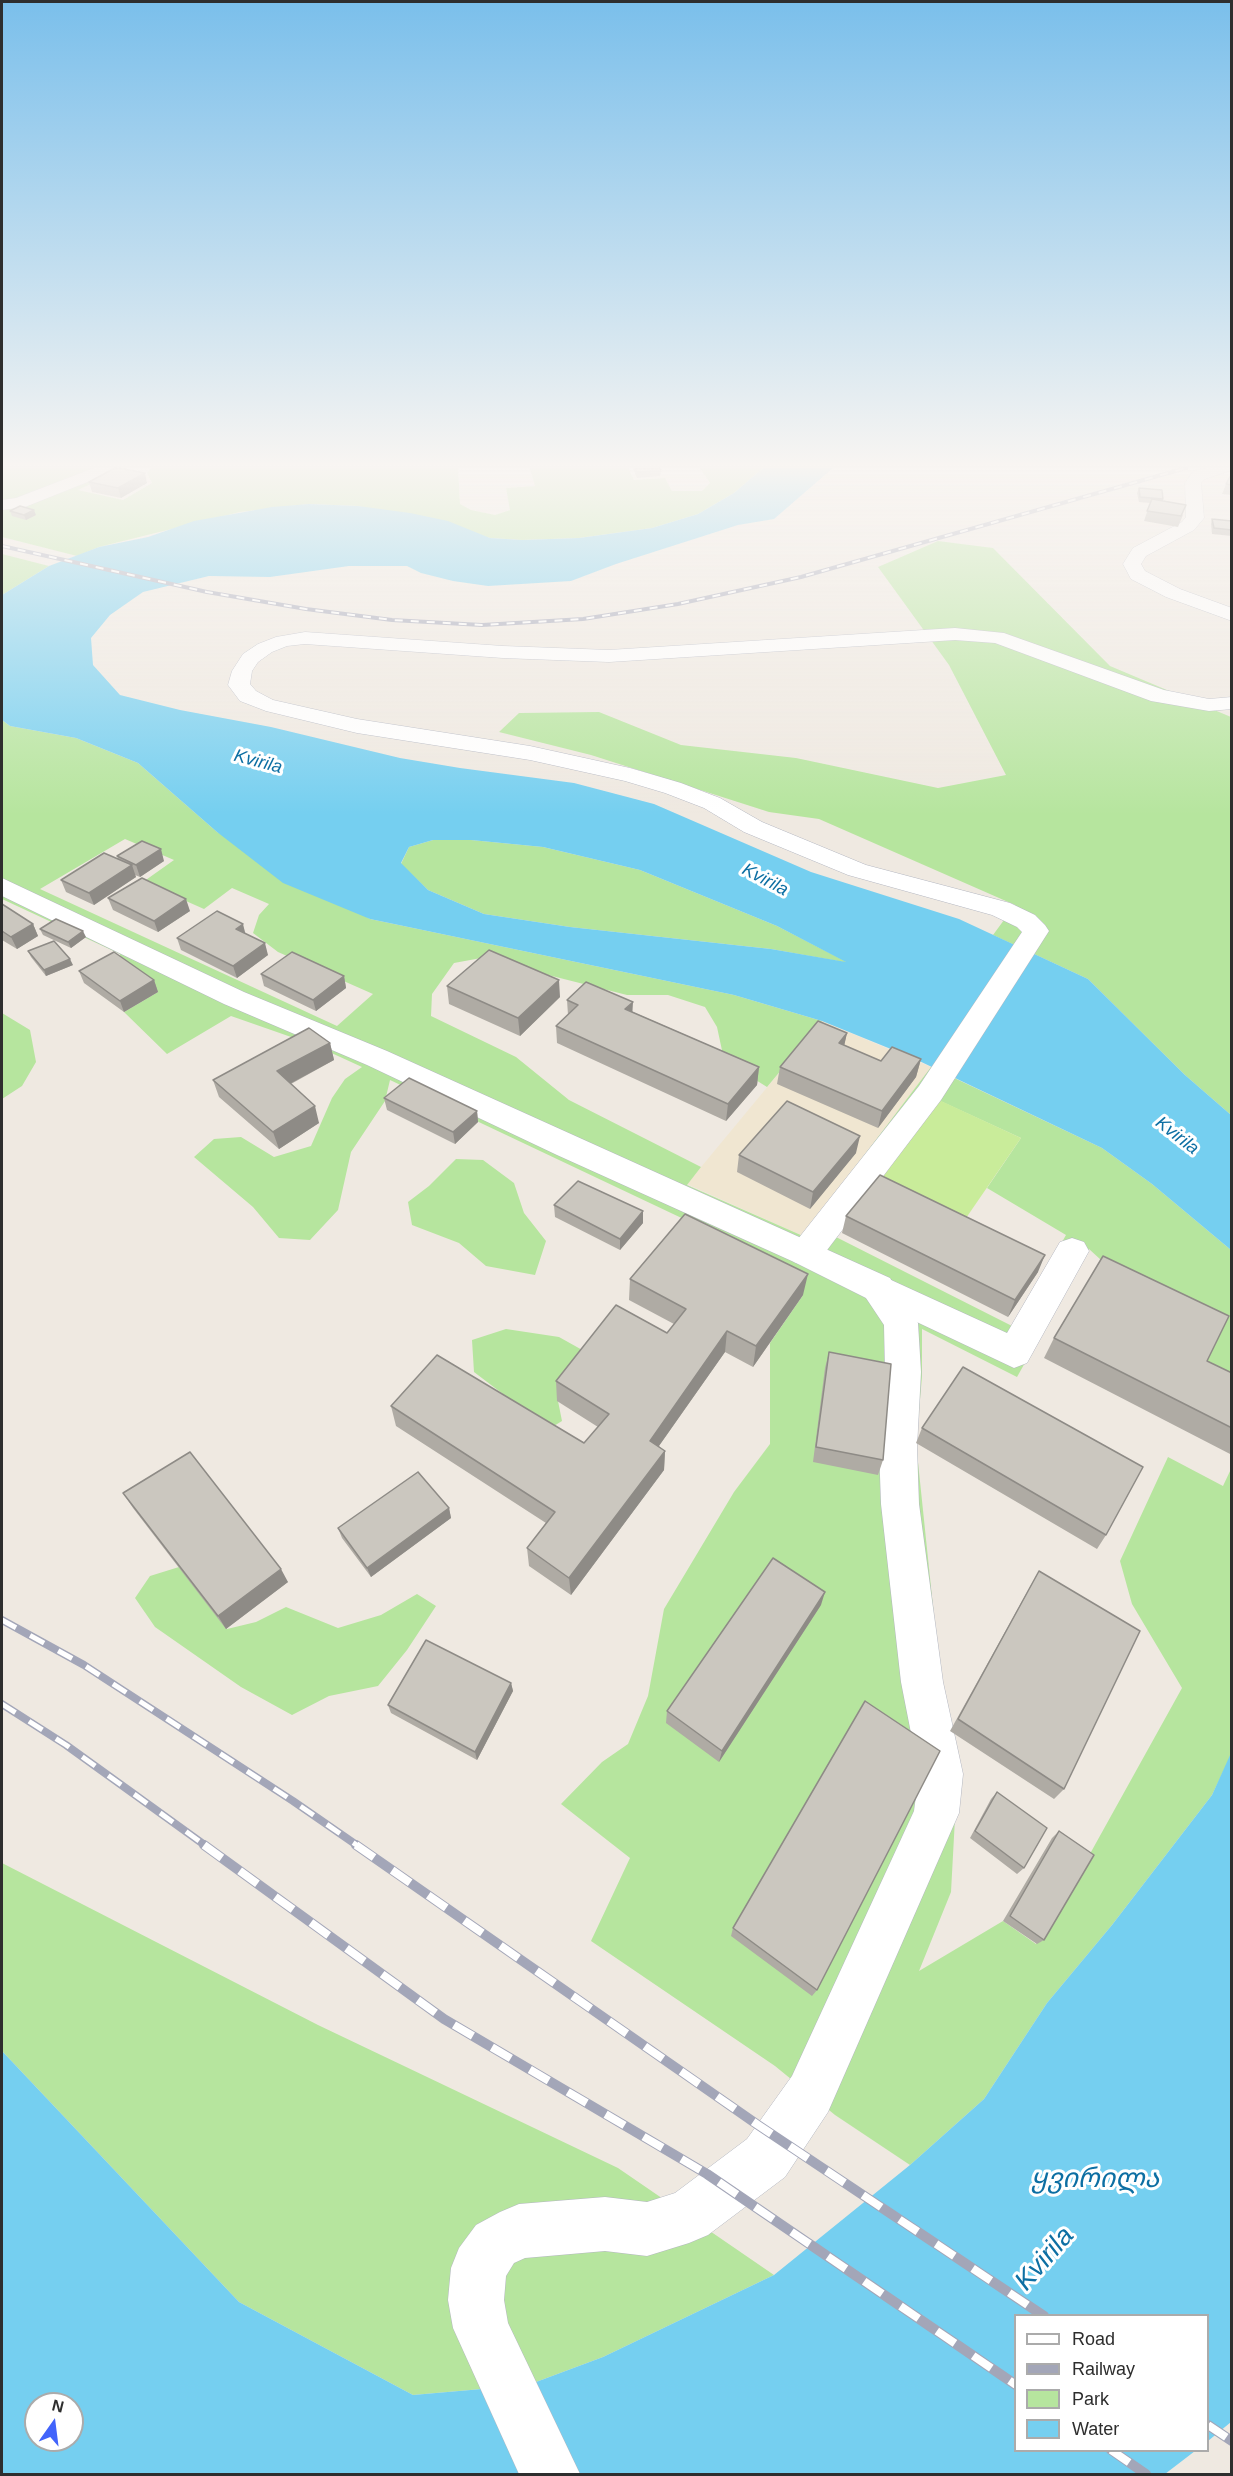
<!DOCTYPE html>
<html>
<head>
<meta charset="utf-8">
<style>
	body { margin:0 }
	#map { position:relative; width:1233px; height:2476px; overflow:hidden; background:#efe9e1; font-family:Arial,sans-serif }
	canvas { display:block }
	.frame { position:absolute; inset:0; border:3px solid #2e2e2e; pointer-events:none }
	.legend { position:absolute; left:1014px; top:2314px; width:195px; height:138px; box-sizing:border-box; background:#fff; border:2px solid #ababab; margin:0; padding:8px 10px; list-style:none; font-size:18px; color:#2e2e2e }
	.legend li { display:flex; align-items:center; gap:12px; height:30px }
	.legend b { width:30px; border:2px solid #ababab }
	.north { position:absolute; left:24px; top:2392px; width:60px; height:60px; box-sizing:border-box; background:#fff; border:2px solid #ababab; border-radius:50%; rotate:14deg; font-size:16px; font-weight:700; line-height:24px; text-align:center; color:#2e2e2e }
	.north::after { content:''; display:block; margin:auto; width:21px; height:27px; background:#4264fb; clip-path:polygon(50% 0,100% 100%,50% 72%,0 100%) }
</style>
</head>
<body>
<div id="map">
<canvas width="1233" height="2476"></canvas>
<div class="frame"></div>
<ul class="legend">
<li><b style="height:8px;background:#fff"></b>Road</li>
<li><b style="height:8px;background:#a3a6b8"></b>Railway</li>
<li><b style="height:16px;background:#b6e59e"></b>Park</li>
<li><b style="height:16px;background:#75cff0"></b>Water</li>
</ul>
<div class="north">N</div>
</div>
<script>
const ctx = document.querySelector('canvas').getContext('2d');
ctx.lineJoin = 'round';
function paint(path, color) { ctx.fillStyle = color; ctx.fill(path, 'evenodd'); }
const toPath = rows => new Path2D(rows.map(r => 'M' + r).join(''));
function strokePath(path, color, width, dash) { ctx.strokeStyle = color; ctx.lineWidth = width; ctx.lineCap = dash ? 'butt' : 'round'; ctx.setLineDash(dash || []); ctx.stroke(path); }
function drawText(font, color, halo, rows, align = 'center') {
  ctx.font = font + ' Arial,"Noto Sans Georgian",sans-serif'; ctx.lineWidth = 6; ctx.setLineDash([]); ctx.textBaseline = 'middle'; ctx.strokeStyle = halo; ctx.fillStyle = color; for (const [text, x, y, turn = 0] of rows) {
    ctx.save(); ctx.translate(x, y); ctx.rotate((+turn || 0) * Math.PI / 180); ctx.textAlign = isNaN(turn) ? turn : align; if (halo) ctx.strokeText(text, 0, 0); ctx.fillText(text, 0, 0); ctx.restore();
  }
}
paint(toPath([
	[822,1021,931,1067,803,1236,687,1184]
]), '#f0e6d1');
paint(toPath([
	[2,468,126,468,78,490,123,500,152,483,147,473,151,468,458,468,460,504,471,510,495,515,510,510,506,488,535,486,530,468,628,468,634,480,665,478,672,491,702,491,710,483,700,468,763,468,734,493,698,514,652,528,579,538,522,540,490,538,358,506,309,504,240,512,99,547,77,556,2,537],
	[938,541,993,548,1110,666,1231,717,1231,1115,1185,1075,1088,979,993,935,1015,905,819,819,769,812,591,755,499,732,519,713,599,712,681,745,796,758,938,788,1006,775,949,665,878,567],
	[2,554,49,566,2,595],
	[2,720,10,726,76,738,138,763,217,832,370,919,734,995,822,1021,767,1087,743,1072,723,1055,717,1027,705,1007,668,995,627,995,481,958,454,963,432,994,431,1016,516,1057,569,1100,701,1167,687,1185,803,1236,931,1067,1102,1148,1152,1184,1231,1250,1231,1401,1101,1260,1089,1249,1017,1377,922,1329,922,1377,916,1443,955,1818,951,1892,919,1971,1003,1921,1036,1944,1086,1861,1182,1688,1132,1604,1120,1561,1168,1457,1223,1486,1231,1469,1232,1753,1212,1795,1112,1925,1047,2003,984,2099,910,2165,835,2115,775,2066,591,1941,630,1858,561,1804,602,1762,628,1744,648,1696,664,1609,734,1492,770,1444,770,1343,803,1295,690,1222,390,1080,385,1101,351,1152,338,1210,310,1240,279,1238,253,1207,194,1157,214,1139,241,1137,274,1157,311,1146,332,1098,345,1079,362,1067,314,1045,231,1016,167,1054,124,1012,158,992,118,964,120,954,2,899],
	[125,839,174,860,143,882,204,909,232,888,269,904,259,915,253,933,278,952,373,994,337,1026,40,889],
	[938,1100,1021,1138,987,1188,1066,1235,1014,1327,834,1236],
	[433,840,471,840,543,847,640,870,777,926,849,963,771,949,570,927,484,914,428,890,401,864,409,847],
	[2,1013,30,1030,36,1062,22,1086,2,1099],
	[456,1159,483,1160,514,1183,524,1213,546,1241,535,1275,486,1266,459,1243,412,1225,408,1202,429,1186],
	[506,1329,559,1337,593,1356,558,1401,562,1421,549,1429,474,1372,472,1340],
	[179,1567,227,1629,256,1622,286,1607,338,1628,381,1615,417,1594,436,1606,407,1650,378,1686,329,1696,292,1715,241,1687,155,1627,135,1598,150,1576],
	[2,1863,318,2025,618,2168,774,2275,603,2357,528,2385,413,2395,239,2302,2,2051]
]), '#b6e59e');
paint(toPath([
	[939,1100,1021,1138,964,1221,878,1180]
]), '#c9ec9a');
paint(toPath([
	[763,468,833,468,774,519,738,525,616,564,571,581,488,586,453,581,421,573,407,566,349,566,270,577,209,576,143,592,110,615,91,638,93,665,120,695,180,710,271,727,400,758,460,768,574,783,654,804,811,872,959,919,1088,979,1185,1075,1231,1115,1231,1250,1152,1184,1102,1148,913,1058,822,1021,734,995,370,919,283,883,217,832,138,763,76,738,10,726,2,720,2,595,49,566,99,547,148,537,194,521,272,507,309,504,358,506,410,513,448,521,490,538,522,540,579,538,652,528,698,514,734,493],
	[433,840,471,840,543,847,640,870,777,926,846,962,771,949,570,927,484,914,428,890,401,863,409,847],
	[1231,1753,1231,2422,1208,2441,1208,2316,1016,2316,1016,2450,1195,2451,1165,2474,2,2474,2,2051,239,2302,413,2395,528,2385,603,2357,774,2275,910,2165,984,2099,1047,2003,1112,1925,1212,1795],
	[36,2404,72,2404,72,2440,36,2440]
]), '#75cff0');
const minor = toPath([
	[94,468,117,468,115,471,25,507,2,510,2,500,16,498,94,468],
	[1206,468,1232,468,1232,470,1205,479,1201,483,1204,518,1194,530,1146,556,1141,564,1145,571,1180,589,1232,608,1232,621,1166,597,1131,579,1123,564,1133,548,1182,522,1186,517,1185,483,1193,471,1206,468],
	[955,628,1004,633,1164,690,1209,699,1232,697,1232,709,1209,711,1151,701,995,643,955,640,609,662,503,658,305,644,287,646,272,652,258,662,252,671,250,684,256,691,273,700,357,719,530,746,630,768,681,783,720,798,762,822,866,865,1010,903,1035,915,1045,925,1049,931,941,1100,818,1262,806,1266,794,1262,789,1253,794,1244,919,1086,1022,932,1017,927,992,915,848,875,744,832,704,808,665,793,625,781,530,760,357,733,266,711,240,701,228,685,232,671,243,654,258,644,276,637,305,632,503,646,609,650,955,628],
	[1072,1238,1084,1242,1089,1251,1027,1363,1014,1368,866,1298,861,1288,866,1278,878,1274,1007,1333,1060,1242,1072,1238]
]);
const tertiary = toPath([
	[2,878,244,992,387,1051,890,1278,918,1323,921,1372,917,1447,919,1504,943,1682,963,1774,959,1813,828,2112,785,2177,708,2235,689,2243,647,2256,605,2251,525,2258,514,2263,506,2276,504,2300,508,2323,580,2474,519,2474,453,2328,448,2300,451,2268,459,2248,476,2225,500,2212,519,2204,605,2197,647,2202,675,2193,747,2139,792,2076,914,1811,919,1774,901,1682,881,1504,879,1447,885,1372,884,1325,866,1298,794,1262,557,1155,367,1065,224,1004,2,896,2,878]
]);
strokePath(minor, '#b4b7c1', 1);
strokePath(tertiary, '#b4b7c1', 1);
paint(minor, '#fff');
paint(tertiary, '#fff');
const railFar2 = toPath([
	[2,546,207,592,306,609,392,620,482,625,583,619,678,604,801,577,1186,468]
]);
const railFar1 = toPath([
	[2,1620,84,1665,293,1801,358,1846],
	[2,1704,66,1745,206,1846]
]);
const rail = toPath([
	[204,1845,444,2019,707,2174,1016,2385],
	[356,1845,758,2125,1044,2316],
	[1208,2425,1232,2441],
	[1111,2450,1146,2474]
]);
strokePath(railFar2, '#a3a6b8', 4);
strokePath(railFar1, '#a3a6b8', 8);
strokePath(rail, '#a3a6b8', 10);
strokePath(railFar2, '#fff', 2, [8]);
strokePath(railFar1, '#fff', 5, [16]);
strokePath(rail, '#fff', 8, [22]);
paint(toPath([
	[633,468,659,468,661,471,660,476,637,478],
	[1232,473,1232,495,1222,494,1226,484],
	[89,482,147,483,121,498,92,492],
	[1139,488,1163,499,1163,501,1183,515,1178,527,1144,521,1150,503,1139,502,1137,493],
	[10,511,36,515,26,520,12,516],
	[1212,519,1232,521,1232,536,1212,534,1211,524],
	[117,856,164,861,140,877,135,875,136,877,94,905,66,892,61,880,118,859],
	[108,898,190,911,158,932,113,910],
	[2,904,33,924,38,936,17,949,2,940],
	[40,929,86,937,71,948,43,935],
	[246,934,268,955,237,978,181,950,177,938],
	[28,951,73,965,46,976,31,957],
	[79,971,154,980,158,992,124,1012,84,983],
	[261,974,344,976,346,988,316,1011,264,986],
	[447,986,560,997,520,1036,449,1004],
	[567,1000,633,1012,759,1067,757,1085,726,1121,557,1043,556,1026,568,1015],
	[847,1033,844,1045,881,1061,921,1059,916,1077,878,1128,777,1084,780,1067],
	[330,1043,334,1060,291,1084,319,1123,279,1149,219,1097,213,1080],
	[384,1098,477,1111,478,1122,455,1144,387,1110],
	[856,1153,810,1209,737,1172,739,1155],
	[554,1205,643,1211,643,1223,620,1250,555,1217],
	[846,1216,1038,1272,1008,1317,842,1233],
	[630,1279,803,1295,753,1367,725,1352,659,1446,665,1451,664,1470,571,1595,529,1566,527,1548,546,1523,396,1426,391,1406,584,1443,598,1427,557,1401,556,1381,667,1333,674,1324,629,1300],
	[1054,1338,1207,1361,1232,1373,1232,1455,1044,1358],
	[829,1352,883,1460,878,1475,813,1462,825,1368],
	[922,1428,1106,1535,1097,1549,916,1443],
	[123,1493,288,1582,226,1629,133,1508],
	[449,1508,451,1518,371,1577,342,1538,338,1528],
	[1039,1571,1064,1789,1054,1799,950,1731,1031,1585],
	[821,1605,719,1762,666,1723,667,1711],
	[511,1683,513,1691,477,1760,391,1713,388,1705],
	[997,1792,1024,1868,1017,1874,970,1838,991,1799],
	[1059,1831,1044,1940,1037,1944,1003,1921,1052,1838],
	[733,1928,817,1990,812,1996,731,1936]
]), '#afaba4');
paint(toPath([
	[145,473,147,483,121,498,118,488],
	[34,510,36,515,26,520,24,515],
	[161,849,164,861,140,877,136,865],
	[132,865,136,877,94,905,89,893],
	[186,899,190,911,158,932,154,921],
	[33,924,38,936,17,949,11,937],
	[243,924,246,936,236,929],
	[83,931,86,937,71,948,68,942],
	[265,943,268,955,237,978,233,966],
	[70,959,73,965,46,976,44,970],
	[344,976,346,988,316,1011,313,1000],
	[154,980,158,992,124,1012,120,1001],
	[559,980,560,997,520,1036,518,1018],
	[633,1002,632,1019,625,1009],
	[847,1033,843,1051,839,1043],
	[330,1043,334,1060,282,1088,277,1071],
	[921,1059,916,1077,878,1128,882,1111],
	[759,1067,757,1085,726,1121,728,1104],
	[315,1106,319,1123,279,1149,273,1132],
	[477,1111,478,1122,455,1144,453,1132],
	[860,1136,856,1153,810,1209,813,1192],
	[643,1211,643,1223,620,1250,620,1239],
	[1045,1255,1038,1272,1008,1317,1015,1300],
	[808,1274,803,1295,753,1367,756,1346],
	[727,1331,725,1352,649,1460,650,1441],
	[665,1451,664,1470,571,1595,569,1578],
	[449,1508,451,1518,371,1577,367,1568],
	[281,1569,288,1582,226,1629,218,1616],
	[825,1592,821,1605,719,1762,722,1751],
	[511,1683,513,1691,477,1760,475,1752]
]), '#8e8b86');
const building = toPath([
	[115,468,118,468,145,473,118,488,89,482,115,468],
	[635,468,659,468,661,471,637,472,635,468],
	[1232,473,1232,485,1226,484,1232,473],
	[1139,488,1162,490,1163,499,1140,497,1139,488],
	[1152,499,1186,505,1181,516,1147,511,1152,499],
	[20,506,34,510,24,515,10,511,20,506],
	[1212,519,1232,521,1232,530,1214,528,1212,519],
	[142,841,161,849,136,865,117,856,142,841],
	[104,853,132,865,89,893,61,880,104,853],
	[142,878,186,899,154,921,108,898,142,878],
	[2,904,33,924,11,937,2,931,2,904],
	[217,911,243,924,236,929,265,943,233,966,177,938,217,911],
	[56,919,83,931,68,942,40,929,56,919],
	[54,941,70,959,44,970,28,951,54,941],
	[489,950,559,980,518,1018,447,986,489,950],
	[114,952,154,980,120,1001,79,971,114,952],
	[292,952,344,976,313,1000,261,974,292,952],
	[586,982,633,1002,625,1009,759,1067,728,1104,556,1026,578,1005,567,1000,586,982],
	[818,1021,847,1033,839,1043,881,1061,892,1047,921,1059,882,1111,780,1067,818,1021],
	[309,1028,330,1043,277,1071,315,1106,273,1132,213,1080,309,1028],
	[409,1078,477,1111,453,1132,384,1098,409,1078],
	[787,1101,860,1136,813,1192,739,1155,787,1101],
	[880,1175,1045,1255,1015,1300,846,1216,880,1175],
	[578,1181,643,1211,620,1239,554,1205,578,1181],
	[685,1214,808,1274,756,1346,727,1331,650,1441,665,1451,569,1578,527,1548,555,1512,391,1406,437,1355,584,1443,609,1414,556,1381,616,1305,667,1333,686,1309,630,1279,685,1214],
	[1103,1256,1229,1316,1207,1361,1232,1373,1232,1428,1054,1338,1103,1256],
	[829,1352,891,1364,883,1460,816,1447,829,1352],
	[963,1367,1143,1467,1106,1535,922,1428,963,1367],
	[190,1452,281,1569,218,1616,123,1493,190,1452],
	[418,1472,449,1508,367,1568,338,1528,418,1472],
	[773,1558,825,1592,722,1751,667,1711,773,1558],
	[1039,1571,1140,1631,1064,1789,958,1719,1039,1571],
	[426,1640,511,1683,475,1752,388,1705,426,1640],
	[865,1701,940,1751,817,1990,733,1928,865,1701],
	[997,1792,1047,1828,1024,1868,975,1831,997,1792],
	[1059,1831,1094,1855,1044,1940,1010,1916,1059,1831]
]);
paint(building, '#cbc7bf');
strokePath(building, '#8e8b86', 1.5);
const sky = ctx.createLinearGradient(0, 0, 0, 815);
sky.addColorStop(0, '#7abfeb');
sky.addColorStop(0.57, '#f8f5f2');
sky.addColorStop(1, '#f8f5f200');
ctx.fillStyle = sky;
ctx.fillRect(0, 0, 1233, 815);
drawText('italic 18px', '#0d6fa3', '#fff', [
	["Kvirila",258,762,15],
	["Kvirila",765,880,28],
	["Kvirila",1177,1136,38]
]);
drawText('italic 27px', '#0d6fa3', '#fff', [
	["ყვირილა",1095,2179],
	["Kvirila",1045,2259,-49]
]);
</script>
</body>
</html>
